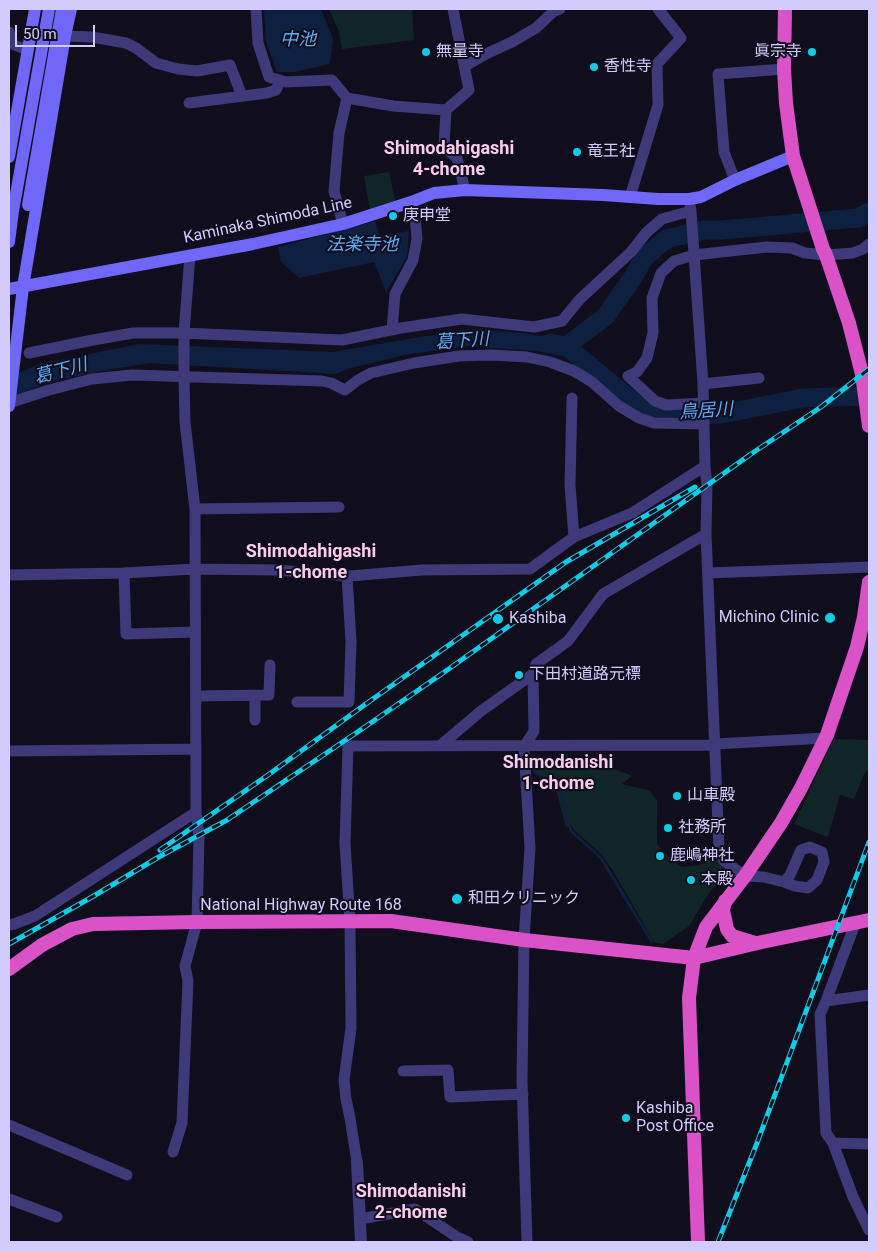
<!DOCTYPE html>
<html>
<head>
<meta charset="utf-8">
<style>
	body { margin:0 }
	#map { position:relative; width:878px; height:1251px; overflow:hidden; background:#100d1d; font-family:Roboto,sans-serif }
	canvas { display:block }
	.frame { position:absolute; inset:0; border:10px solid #d2cbfc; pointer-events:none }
	.scale { position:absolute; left:15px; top:25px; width:80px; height:22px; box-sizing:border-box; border:2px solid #d2cbfc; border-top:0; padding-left:6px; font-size:15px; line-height:18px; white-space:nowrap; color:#d2cbfc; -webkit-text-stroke:4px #100d1d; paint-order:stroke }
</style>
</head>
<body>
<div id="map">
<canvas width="878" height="1251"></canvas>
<div class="frame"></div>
<div class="scale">50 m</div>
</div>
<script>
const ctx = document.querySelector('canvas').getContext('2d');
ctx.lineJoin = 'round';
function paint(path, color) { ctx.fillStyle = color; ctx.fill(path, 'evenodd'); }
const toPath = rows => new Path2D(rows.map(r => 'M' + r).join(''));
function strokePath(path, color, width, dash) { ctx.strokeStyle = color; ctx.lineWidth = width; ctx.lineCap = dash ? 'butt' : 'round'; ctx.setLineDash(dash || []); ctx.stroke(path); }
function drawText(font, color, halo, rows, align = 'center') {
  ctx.font = font + ' Roboto,"Noto Sans JP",sans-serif'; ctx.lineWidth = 4; ctx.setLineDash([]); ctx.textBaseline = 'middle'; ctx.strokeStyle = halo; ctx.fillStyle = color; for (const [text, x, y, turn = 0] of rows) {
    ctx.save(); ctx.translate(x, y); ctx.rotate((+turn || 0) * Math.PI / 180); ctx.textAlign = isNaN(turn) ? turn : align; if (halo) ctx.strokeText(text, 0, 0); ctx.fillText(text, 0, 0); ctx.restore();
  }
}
paint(toPath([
	[329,9,412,9,414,40,342,49,339,32],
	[389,172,395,201,370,210,364,176],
	[834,739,869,740,869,768,864,774,854,799,840,795,828,837,794,824],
	[529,760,563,762,595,761,632,776,622,784,647,790,651,792,657,801,657,844,661,850,680,866,683,867,698,865,715,859,719,860,725,872,724,875,707,896,689,926,663,944,654,942,612,869,601,854,574,830,571,824,566,828,555,786,531,769]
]), '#102626');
paint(toPath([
	[264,9,321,9,333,39,330,64,295,72,277,72,266,41],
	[375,221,380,236,409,231,407,257,386,292,374,262,299,278,281,262,278,247],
	[473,329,522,333,559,339,571,336,579,349,568,357,536,351,469,346,405,355,351,368,336,374,149,363,102,371,46,383,9,399,9,377,40,364,139,344,333,352,420,337]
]), '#0e203f');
strokePath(toPath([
	[535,756,535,772,558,787,562,796,571,831,601,858,652,942]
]), '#0e203f', 3);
strokePath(toPath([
	[550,343,566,346,605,317,634,276,644,258,666,239,704,230,722,230,858,218,869,212],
	[566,346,636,404,652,414,675,416,722,414,803,398,869,396]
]), '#0e203f', 19);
strokePath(toPath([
	[256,9,258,43,269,77,286,82,332,80,347,98,339,133,334,191,343,224],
	[9,32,12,44,27,50],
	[65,36,92,37,126,43,136,48,156,63,178,69,197,71,230,65,242,96],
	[465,66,488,53,512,42,536,28,553,12,560,9],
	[347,98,393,106,446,110,469,90,453,9],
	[189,103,267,93,276,90,280,81],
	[446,110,444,147,457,158,465,190],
	[735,180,724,152,718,74,784,69],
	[630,197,658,105,657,64,681,38,658,9],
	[689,199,691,211,703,384,705,466,707,486,706,534,719,849,724,861,745,876,764,877,784,882,795,886,808,888,817,880,824,862,822,852,810,847,801,850,790,875,784,882],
	[392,330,395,294,413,260,417,239,415,214,411,202],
	[29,353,93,340,133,333,184,333,342,340,401,328,462,319,534,327,562,321,580,299,631,252,646,233,662,219,691,211],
	[703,384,759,378],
	[572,398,570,485,574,537],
	[9,403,49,390,92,379,132,375,322,381,331,383,345,390,358,380,371,373,414,363,459,356,491,355,527,357,550,362,574,371,592,382,619,406,639,418,654,423,704,424],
	[703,403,666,405,655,401,628,376,637,372,647,358,653,333,652,298,661,273,674,261,694,255,767,247,792,248,805,253,826,255,853,253,863,249,869,244],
	[195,509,339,507],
	[124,573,126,634,195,632],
	[708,573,869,567],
	[9,575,124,573,195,569,276,570,350,576,422,570,530,569,574,537,632,513,705,466],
	[255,695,255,720],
	[196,696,269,695,270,665],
	[297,702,349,702,351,641,347,576],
	[715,744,826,738],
	[441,745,481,711,533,674],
	[9,751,196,749],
	[855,924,826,1001,820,1014,826,1133,833,1143,853,1197,869,1230],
	[9,925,14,924,35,916,196,812],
	[826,1001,869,995],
	[403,1071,448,1070,450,1097,523,1094],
	[9,1125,127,1175],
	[833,1143,869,1144],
	[173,1152,182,1123,188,981,185,966,197,922,199,836,196,812,195,509,185,422,184,377,184,333,190,255],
	[357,1162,350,1118,346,1099,344,1080,351,1028,350,922,345,843,348,746,715,745],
	[9,1199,57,1217],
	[360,1219,415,1209,457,1237,468,1242],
	[527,1242,522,1080,524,940,530,848,524,747,534,731,533,674,536,664,568,641,603,594,706,534]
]), '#3e3a79', 11);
strokePath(toPath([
	[357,1162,361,1242]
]), '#3e3a79', 12);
strokePath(toPath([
	[9,157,35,9],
	[28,205,62,9],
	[9,242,13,211,49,9],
	[9,289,253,244,343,224,411,202,434,193,465,190,603,195,658,199,689,199,701,197,735,180,793,156],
	[9,406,23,287,65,36,71,9]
]), '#6e67f7', 12);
strokePath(toPath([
	[785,9,784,69,786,103,793,156,823,249,826,255,849,323,862,374,869,426],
	[725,901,723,910,727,929,732,936,755,943],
	[9,969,42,945,72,929,93,924,197,922,391,921,524,940,694,958,762,942,869,920],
	[698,1242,689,998,694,958,706,927,745,876,781,823,801,788,827,735,857,647,864,617,869,582]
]), '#da52c8', 14);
const rail = toPath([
	[160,850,268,775,363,706,566,562,695,487],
	[9,944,92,897,157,858,227,820,359,731,443,673,751,454,821,407,869,369],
	[718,1242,757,1143,869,842]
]);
strokePath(rail, '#0ccce7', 5);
strokePath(rail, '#100d1d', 3, [9]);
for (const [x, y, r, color] of [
	[426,52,5,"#0ccce7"],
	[812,52,5,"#0ccce7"],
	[594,67,5,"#0ccce7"],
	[577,152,5,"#0ccce7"],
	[393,216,5,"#0ccce7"],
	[830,618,6,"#0ccce7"],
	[498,619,6,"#0ccce7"],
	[519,675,5,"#0ccce7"],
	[677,796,5,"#0ccce7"],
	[668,828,5,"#0ccce7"],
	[660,856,5,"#0ccce7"],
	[691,880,5,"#0ccce7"],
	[457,899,6,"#0ccce7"],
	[626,1118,5,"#0ccce7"]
]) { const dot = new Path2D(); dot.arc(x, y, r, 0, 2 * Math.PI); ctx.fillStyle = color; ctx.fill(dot); strokePath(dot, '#100d1d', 2); }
drawText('16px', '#d2cbfc', '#100d1d', [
	["無量寺",436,52],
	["眞宗寺",802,52,"right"],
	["香性寺",604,67],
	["竜王社",587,152],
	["庚申堂",403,216],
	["Michino Clinic",819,618,"right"],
	["Kashiba",509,619],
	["下田村道路元標",529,675],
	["山車殿",687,796],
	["社務所",678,828],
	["鹿嶋神社",670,856],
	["本殿",701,880],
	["和田クリニック",468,899],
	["Kashiba",636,1109],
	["Post Office",636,1127]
], 'left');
drawText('16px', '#d2cbfc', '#100d1d', [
	["Kaminaka Shimoda Line",268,221,-12],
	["National Highway Route 168",301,906]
]);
drawText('italic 18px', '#5facf7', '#100d1d', [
	["中池",298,40],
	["法楽寺池",362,245],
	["葛下川",462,342,-4],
	["葛下川",61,372,-15],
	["鳥居川",706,412,-4]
]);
drawText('bold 18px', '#fccdea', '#100d1d', [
	["Shimodahigashi",449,149],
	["4-chome",449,170],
	["Shimodahigashi",311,552],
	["1-chome",311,573],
	["Shimodanishi",558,763],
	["1-chome",558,784],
	["Shimodanishi",411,1192],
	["2-chome",411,1213]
]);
</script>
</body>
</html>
